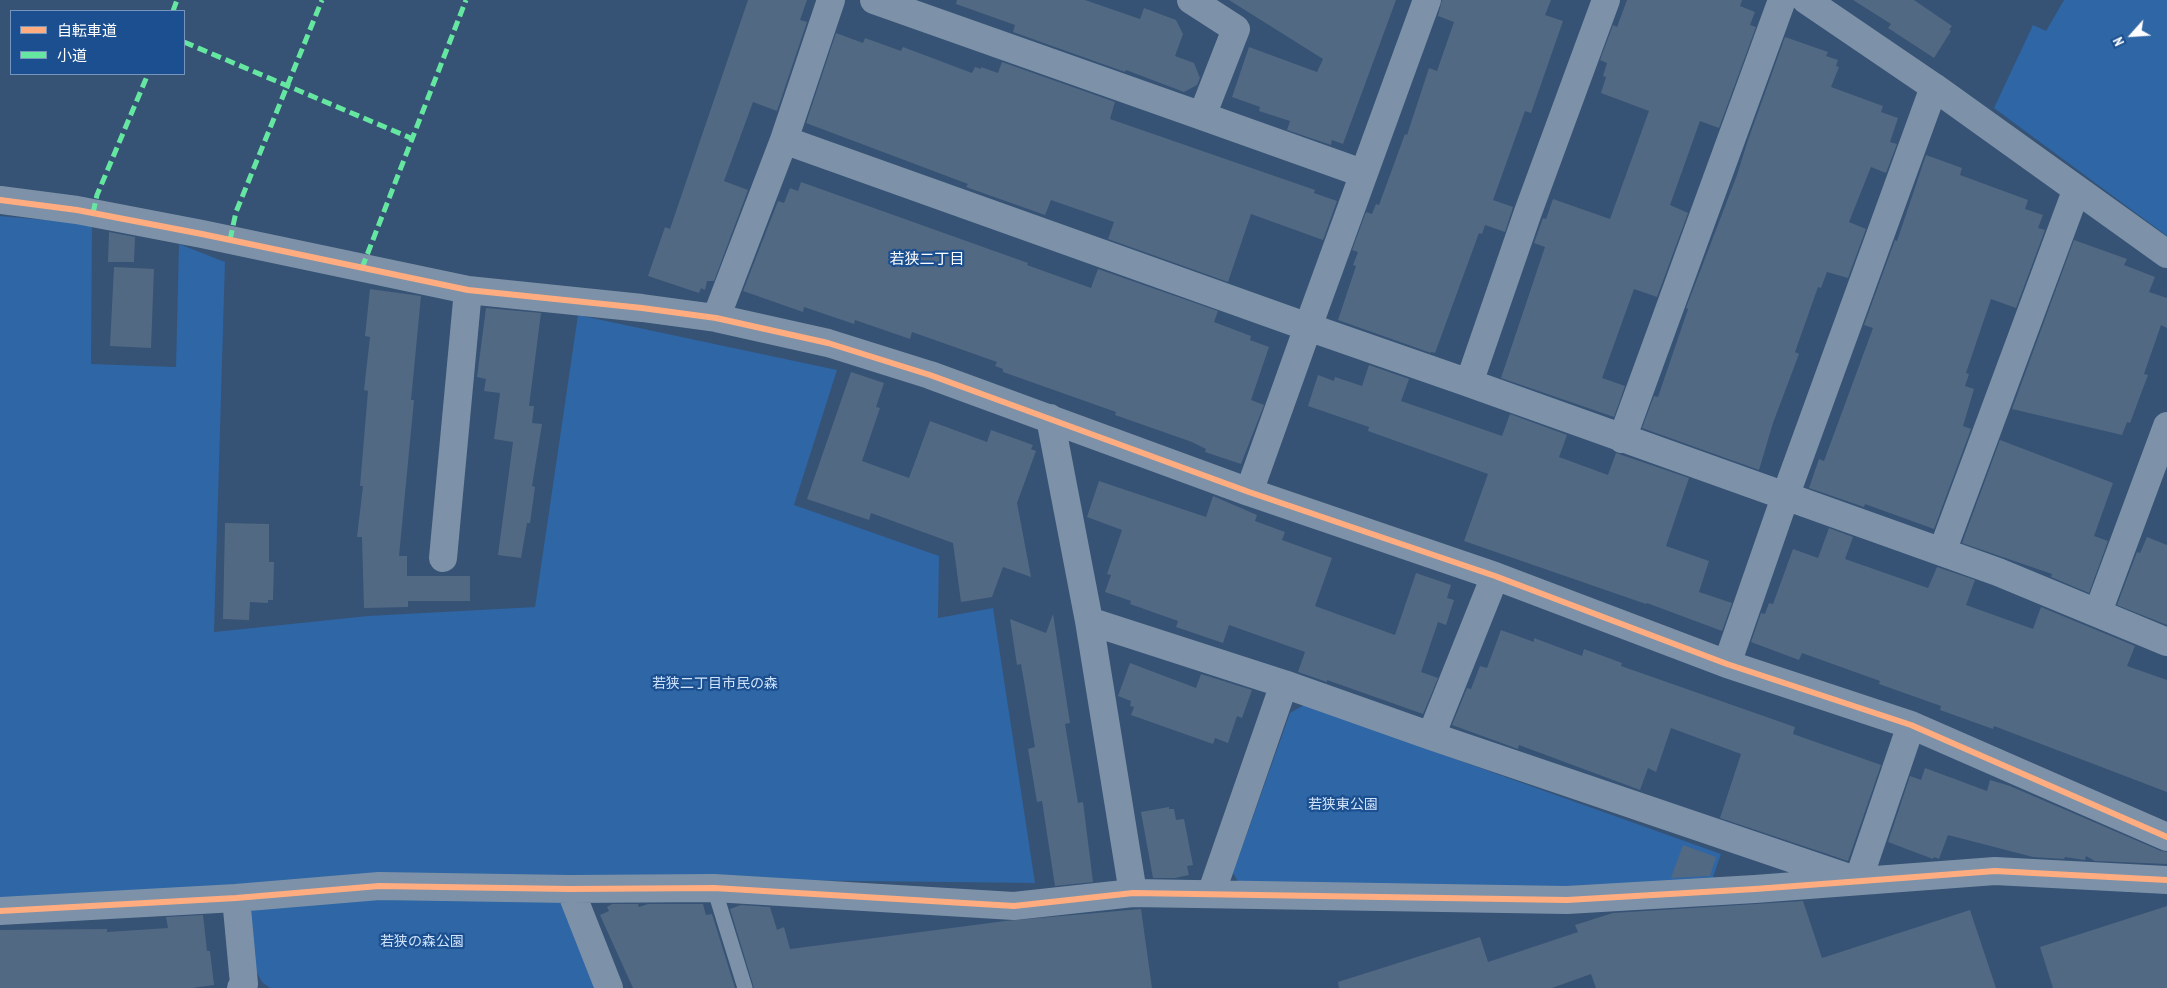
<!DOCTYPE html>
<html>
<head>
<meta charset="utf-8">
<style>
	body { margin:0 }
	#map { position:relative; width:2167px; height:988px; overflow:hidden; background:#365274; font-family:"PT Sans Narrow","Noto Sans JP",sans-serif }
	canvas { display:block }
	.legend { position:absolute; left:10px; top:10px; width:175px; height:65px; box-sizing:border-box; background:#1b4f8f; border:1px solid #7695bc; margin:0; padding:6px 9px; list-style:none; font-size:15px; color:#fff }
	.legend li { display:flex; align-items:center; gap:10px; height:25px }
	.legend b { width:25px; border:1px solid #7695bc }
	.north { position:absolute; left:2107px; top:10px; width:50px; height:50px; -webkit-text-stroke:4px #1b4f8f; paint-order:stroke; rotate:244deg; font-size:14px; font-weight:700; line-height:20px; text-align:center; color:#fff }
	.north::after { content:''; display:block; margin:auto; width:18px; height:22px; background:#fff; clip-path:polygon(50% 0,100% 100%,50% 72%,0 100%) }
</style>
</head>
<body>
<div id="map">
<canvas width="2167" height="988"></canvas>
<ul class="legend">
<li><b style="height:6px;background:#ffac80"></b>自転車道</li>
<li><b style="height:6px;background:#66e7a1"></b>小道</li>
</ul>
<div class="north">N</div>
</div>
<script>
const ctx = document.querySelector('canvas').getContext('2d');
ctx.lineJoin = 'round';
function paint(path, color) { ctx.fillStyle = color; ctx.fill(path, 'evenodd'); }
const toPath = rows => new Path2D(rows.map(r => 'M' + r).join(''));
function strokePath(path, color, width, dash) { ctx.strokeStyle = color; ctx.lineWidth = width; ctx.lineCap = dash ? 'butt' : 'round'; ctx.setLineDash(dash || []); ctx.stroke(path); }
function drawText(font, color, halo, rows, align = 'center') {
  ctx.font = font + ' "PT Sans Narrow","Noto Sans JP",sans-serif'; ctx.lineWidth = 4.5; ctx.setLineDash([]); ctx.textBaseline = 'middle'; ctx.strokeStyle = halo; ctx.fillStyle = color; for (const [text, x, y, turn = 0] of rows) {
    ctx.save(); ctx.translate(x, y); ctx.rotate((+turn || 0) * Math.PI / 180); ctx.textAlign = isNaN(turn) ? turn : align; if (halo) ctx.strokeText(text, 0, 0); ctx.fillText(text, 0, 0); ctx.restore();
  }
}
paint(toPath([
	[2064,0,2167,0,2167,236,1994,108,2033,25,2046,31],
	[0,216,92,224,91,364,176,367,179,244,225,262,214,632,368,616,535,607,578,315,837,370,794,505,939,556,938,618,993,608,1035,883,414,876,0,901],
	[1304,705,1721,854,1711,883,1556,889,1240,885,1233,873,1290,713],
	[357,897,560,902,595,988,270,988,262,982,255,969,249,914,256,905]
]), '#2f66a5');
paint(toPath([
	[748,0,807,0,800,20,807,22,777,111,753,102,724,181,748,190,714,281,707,281,705,290,701,288,699,293,648,276,665,227,670,229],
	[957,0,1085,0,1140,19,1144,8,1176,20,1183,34,1175,56,1194,63,1200,78,1197,85,1184,92,1126,70,1125,72,1013,32,1015,25,956,4],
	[1229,0,1396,0,1343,144,1332,140,1331,145,1287,130,1290,121,1259,111,1260,107,1232,97,1249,47,1317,72,1323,59],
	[1442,0,1551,0,1545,15,1563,21,1531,113,1525,111,1493,200,1513,207,1505,232,1485,225,1482,234,1479,233,1435,353,1431,352,1431,353,1338,320,1356,266,1353,265,1358,252,1352,250,1366,212,1372,214,1376,204,1379,205,1405,134,1407,135,1429,68,1437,71,1454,22,1438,16],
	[1627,0,1742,0,1740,6,1755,12,1750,25,1756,27,1719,128,1700,121,1670,205,1688,213,1657,297,1634,289,1602,378,1625,386,1614,417,1501,378,1545,247,1534,243,1543,218,1546,219,1553,199,1610,219,1649,111,1601,93,1606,77,1603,76,1607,63,1600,60,1613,25,1617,27],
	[1853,0,1914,0,1952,26,1949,30,1951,31,1934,58,1888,28,1891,24],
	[836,33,863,43,865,38,901,51,903,47,972,73,975,67,981,69,981,67,998,73,1002,62,1115,102,1110,119,1315,190,1314,193,1337,201,1323,240,1251,214,1228,282,1108,239,1114,222,1051,200,1045,215,966,187,968,184,806,123],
	[1785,37,1828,52,1826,56,1838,60,1836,66,1839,67,1831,87,1883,106,1881,112,1898,118,1890,142,1897,144,1886,173,1871,167,1849,222,1866,229,1848,278,1827,272,1821,288,1818,287,1795,352,1799,354,1773,423,1759,470,1642,428,1654,396,1658,397,1688,309,1686,308,1737,175,1748,140],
	[1926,155,1962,168,1960,175,2028,200,2025,209,2043,215,2038,228,2045,230,2016,308,1991,299,1966,373,1969,374,1965,386,1974,389,1963,426,1971,429,1934,529,1865,504,1864,507,1809,488,1819,459,1824,461,1873,328,1864,325,1895,240,1897,241],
	[801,182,1028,263,1027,265,1091,288,1098,269,1218,311,1214,322,1251,336,1250,340,1269,347,1251,400,1264,405,1241,464,1205,452,1206,449,1192,442,1115,415,1116,412,1003,372,1003,369,995,366,997,362,912,332,910,339,855,320,854,324,804,307,803,312,743,291,778,201,784,203,790,188,798,191],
	[109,232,135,237,134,262,108,262],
	[2074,240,2127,259,2124,265,2155,277,2149,292,2167,298,2167,328,2161,325,2144,374,2148,375,2130,423,2127,422,2122,435,2012,409],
	[114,267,154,269,151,348,110,346],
	[370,289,421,296,411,400,414,400,399,556,407,556,407,576,470,576,470,601,408,601,408,607,364,608,362,537,357,537,363,486,360,486,368,391,364,390,370,337,365,336],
	[486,308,541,313,529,406,534,406,532,423,542,424,532,486,535,487,530,523,527,523,521,558,498,555,513,442,494,439,500,393,484,391,486,379,477,377],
	[1369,365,1409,379,1401,401,1436,413,1502,436,1510,414,1567,435,1559,457,1608,475,1616,453,1689,478,1666,546,1709,561,1699,592,1732,603,1722,631,1647,603,1646,604,1464,541,1488,474,1368,431,1369,427,1308,406,1318,375,1334,381,1335,377,1362,386],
	[851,372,884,383,876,407,880,408,862,461,909,478,930,421,987,442,991,430,1033,445,1031,449,1036,451,1017,503,1031,577,1003,567,992,597,961,602,953,543,871,513,869,520,807,499],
	[2000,440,2113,483,2094,536,2108,541,2089,593,2051,577,2052,574,1962,543],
	[1099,481,1206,517,1213,496,1257,515,1255,521,1285,532,1282,540,1332,558,1315,606,1395,635,1416,573,1451,585,1447,598,1454,600,1446,625,1438,622,1421,672,1438,678,1423,714,1327,680,1327,682,1298,672,1305,652,1229,625,1223,643,1176,627,1178,621,1130,604,1131,601,1105,592,1111,575,1107,574,1122,530,1087,517],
	[225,523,269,524,269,562,274,562,273,600,268,600,268,603,250,602,249,620,223,619],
	[1829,528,1853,537,1845,559,1928,588,1937,567,1975,580,1966,605,2033,629,2041,607,2135,646,2127,666,2167,680,2167,792,1994,726,1993,729,1940,710,1941,706,1879,684,1880,681,1802,653,1799,660,1751,642,1761,613,1765,614,1769,603,1773,604,1793,549,1818,558],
	[2147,537,2167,545,2167,625,2117,605,2137,552,2140,553],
	[1053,614,1070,723,1065,724,1078,803,1083,802,1093,882,1055,886,1042,801,1037,802,1028,749,1035,747,1021,664,1017,665,1010,619,1046,633],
	[1501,630,1534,642,1534,638,1582,656,1584,649,1622,663,1621,666,1795,727,1793,734,1881,765,1848,861,1720,818,1741,754,1671,728,1656,772,1648,768,1640,790,1519,745,1518,749,1452,725,1467,688,1471,689,1480,666,1487,668],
	[1130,663,1196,688,1201,674,1252,690,1242,718,1237,716,1228,743,1215,738,1213,744,1131,715,1134,707,1130,706,1131,701,1118,696],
	[1925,768,1987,791,1990,780,2010,786,2161,851,2167,852,2167,864,2095,861,2086,856,2085,860,2065,857,2064,859,2033,857,1948,835,1939,859,1934,857,1933,859,1888,842,1910,776,1921,780],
	[1169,807,1169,809,1174,809,1176,820,1184,819,1193,865,1187,866,1189,875,1175,878,1153,878,1141,812],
	[1683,845,1716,857,1710,876,1671,878],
	[1803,901,1822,958,1970,910,1996,988,1596,988,1591,974,1552,988,1339,988,1338,982,1480,937,1488,962,1578,932,1575,925,1613,913],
	[612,904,638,904,639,907,648,904,703,904,706,915,712,914,735,988,633,988,600,915,609,911,607,907],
	[741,905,770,907,777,930,784,927,790,949,1005,921,1141,909,1152,988,754,988,730,909],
	[2167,906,2167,988,2053,988,2040,947],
	[203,915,207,951,210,951,214,985,192,988,0,988,0,930,107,929,107,932,168,928,166,917]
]), '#526984');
strokePath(toPath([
	[714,888,745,988]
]), '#7d92a8', 15);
strokePath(toPath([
	[874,0,1202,116],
	[1191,0,1236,29,1202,116,1362,173],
	[1806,0,1934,87,2167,254],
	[784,140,831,0],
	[0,200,77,210,202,234,468,290,642,308,716,318,828,343,930,375,1249,492,1495,576,1727,664,1911,725,2167,837],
	[716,318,784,140,1308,327,1427,0],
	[1469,383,1998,572,2167,642],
	[1050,418,1089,621,1133,893],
	[1622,439,1782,0],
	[1249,492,1308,327,1469,383,1528,212,1606,0],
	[1942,552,2076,191],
	[443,558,468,290],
	[2098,612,2167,426],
	[1089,621,1284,684,1211,894],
	[1727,664,1785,497,1934,87],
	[1284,684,1431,736,1858,881,1911,725],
	[1431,736,1495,576],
	[570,889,609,988],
	[236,898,244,984,241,988],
	[0,911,236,898,379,886,570,889,714,888,1014,906,1133,893,1567,900,1755,889,1995,871,2167,880]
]), '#7d92a8', 28);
strokePath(toPath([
	[173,11,177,0],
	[184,42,413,139],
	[93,213,97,195,148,74],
	[230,240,236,212,322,0],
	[362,268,466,0]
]), '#66e7a1', 5, [10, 5]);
strokePath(toPath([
	[0,200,77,210,202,234,468,290,642,308,716,318,828,343,930,375,1249,492,1495,576,1727,664,1911,725,2167,837],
	[0,911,236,898,379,886,570,889,714,888,1014,906,1133,893,1567,900,1755,889,1995,871,2167,880]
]), '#ffac80', 6);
drawText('14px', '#cfe3fa', '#1b4f8f', [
	["若狭二丁目市民の森",715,684],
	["若狭東公園",1343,805],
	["若狭の森公園",422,942]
]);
drawText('15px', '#fff', '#1b4f8f', [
	["若狭二丁目",927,260]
]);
</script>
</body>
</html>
